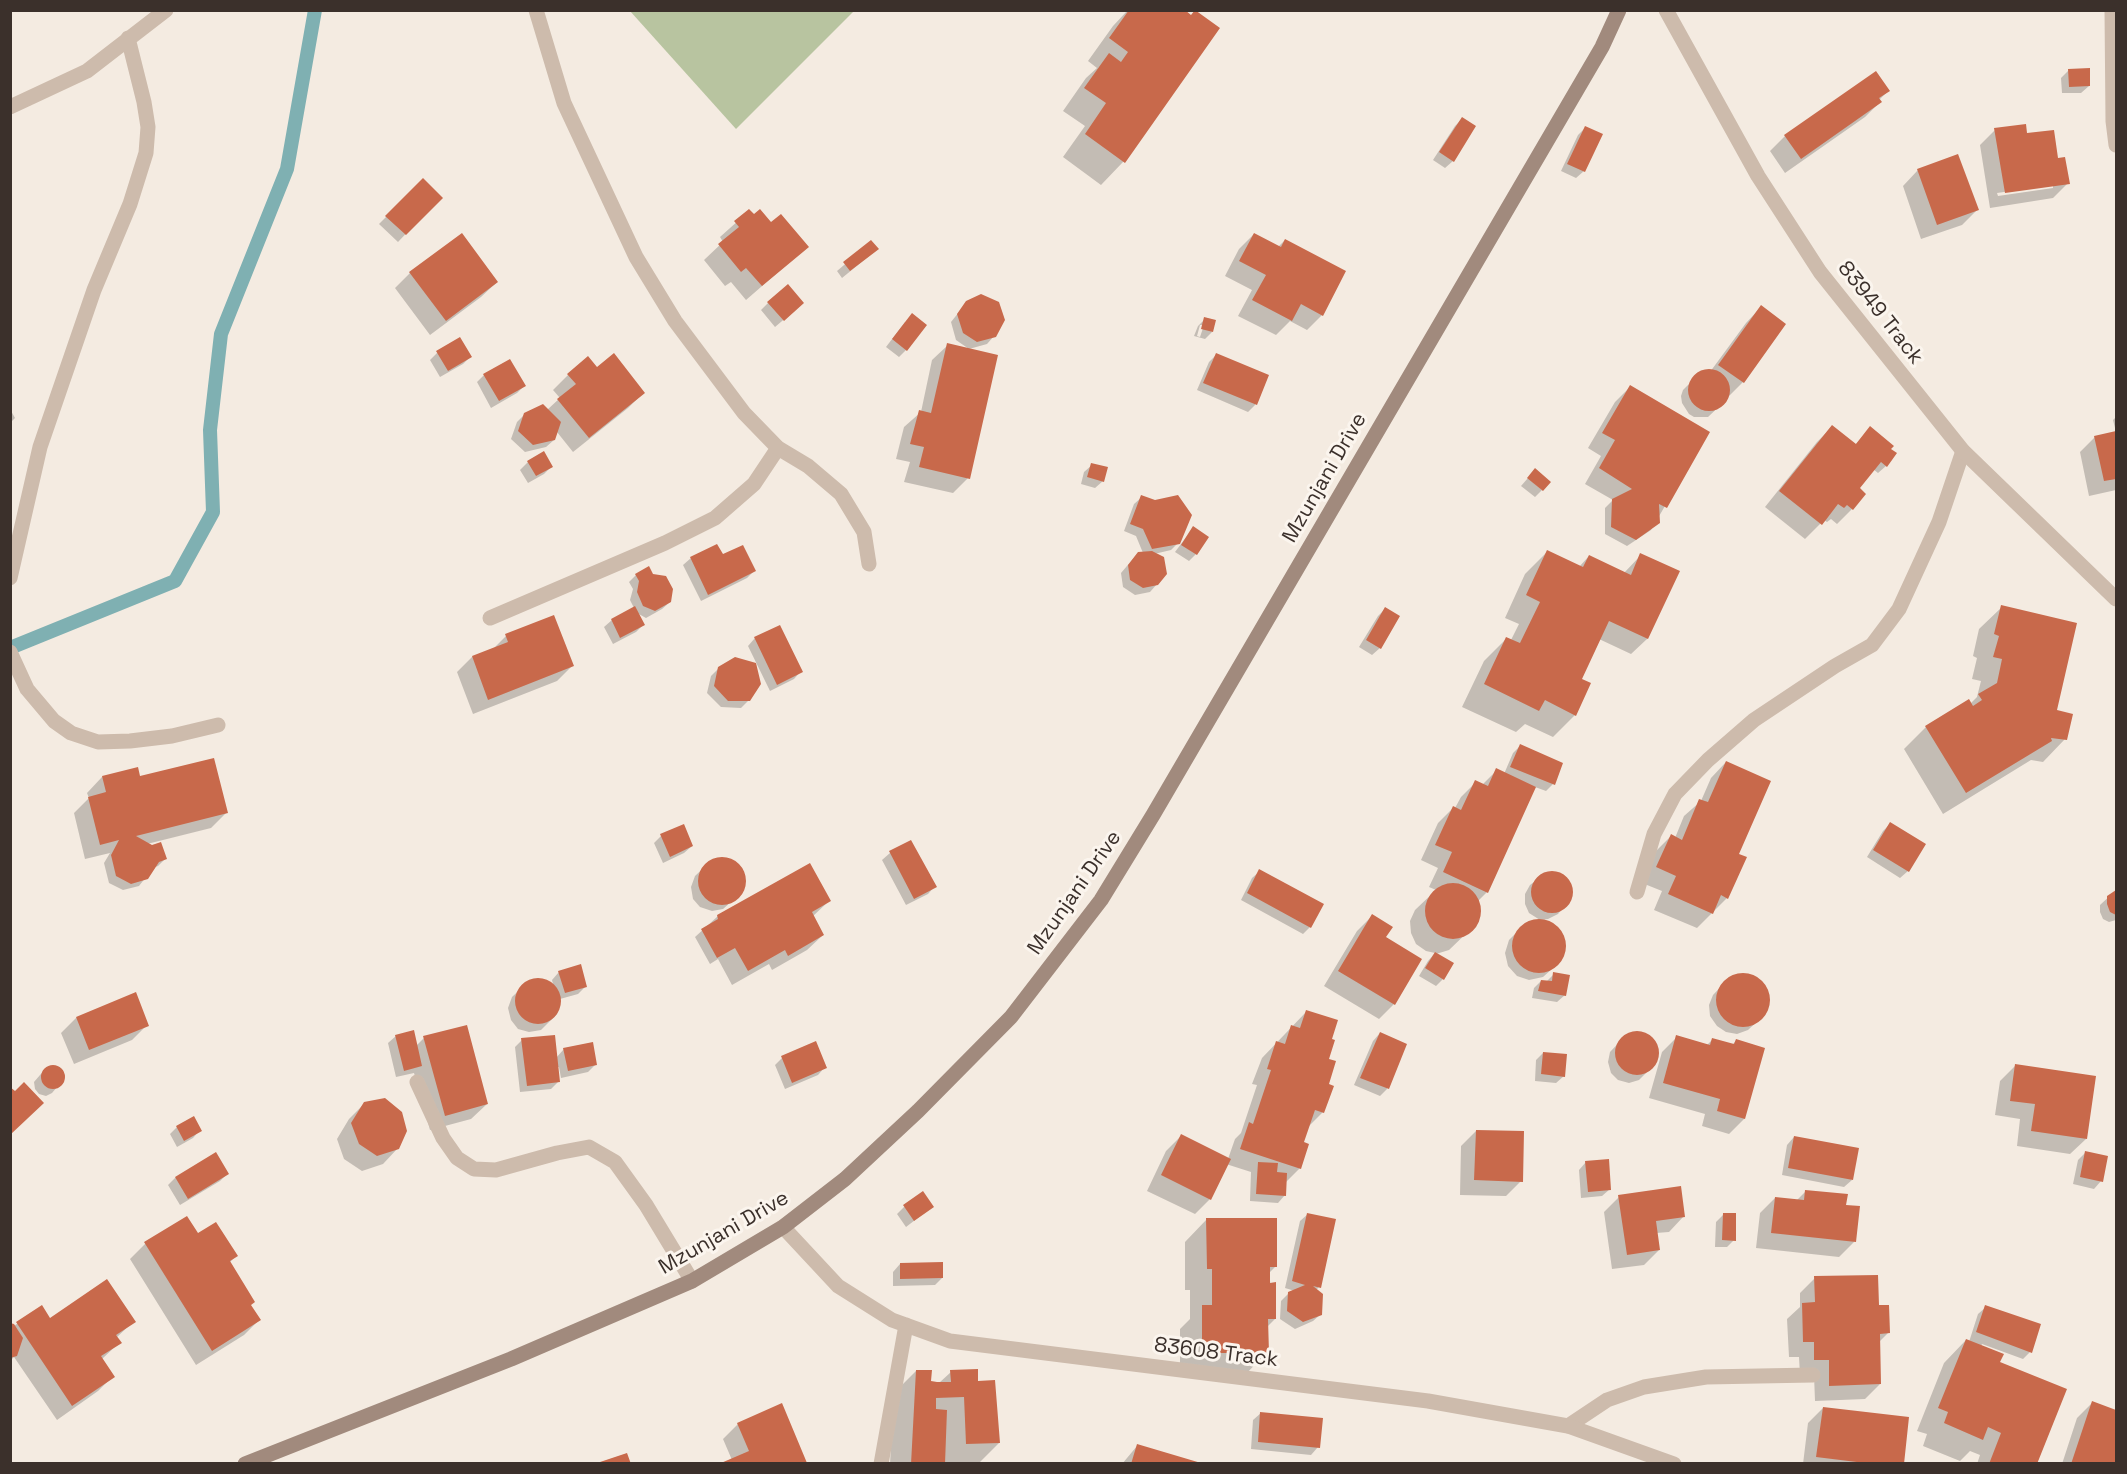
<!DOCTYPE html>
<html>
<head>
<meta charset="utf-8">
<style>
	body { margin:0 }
	#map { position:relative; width:2127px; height:1474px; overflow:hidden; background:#f4ebe1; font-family:"Space Grotesk",sans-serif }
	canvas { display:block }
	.frame { position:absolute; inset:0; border:12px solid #3b302b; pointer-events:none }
</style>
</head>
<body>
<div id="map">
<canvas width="2127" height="1474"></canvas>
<div class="frame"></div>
</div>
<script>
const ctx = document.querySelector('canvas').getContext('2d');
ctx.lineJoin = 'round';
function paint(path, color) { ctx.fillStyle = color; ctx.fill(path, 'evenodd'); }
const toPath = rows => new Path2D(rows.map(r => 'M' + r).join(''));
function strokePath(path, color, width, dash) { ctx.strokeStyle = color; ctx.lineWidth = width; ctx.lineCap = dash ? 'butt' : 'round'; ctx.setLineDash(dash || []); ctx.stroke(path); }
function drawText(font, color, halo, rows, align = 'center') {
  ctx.font = font + ' "Space Grotesk",sans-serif'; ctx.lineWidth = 6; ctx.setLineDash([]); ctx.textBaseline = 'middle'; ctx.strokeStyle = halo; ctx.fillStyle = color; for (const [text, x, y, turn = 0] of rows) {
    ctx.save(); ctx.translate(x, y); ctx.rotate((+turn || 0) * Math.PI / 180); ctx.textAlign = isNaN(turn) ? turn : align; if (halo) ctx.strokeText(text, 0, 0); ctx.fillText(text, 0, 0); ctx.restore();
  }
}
paint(toPath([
	[630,11,854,11,736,129]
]), '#b8c4a0');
paint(toPath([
	[1128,10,1144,10,1191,17,1218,28,1123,162,1101,185,1063,157,1085,126,1063,111,1086,78,1097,68,1088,61,1113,26],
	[2069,70,2089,86,2081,93,2062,93,2061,78],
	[1888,91,1879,100,1880,102,1865,117,1785,173,1770,151,1785,136],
	[1462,119,1453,161,1445,168,1433,160,1455,126],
	[1585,128,1584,171,1576,178,1561,171,1578,135],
	[1995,130,2026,135,2057,160,2068,183,2053,198,1990,208,1980,145],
	[2053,185,2053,188,1998,196,1997,193],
	[1918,170,1977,210,1962,225,1921,239,1903,186],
	[423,180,440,198,398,242,379,224],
	[749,211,807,247,746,300,731,282,725,286,704,260,723,242,720,237],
	[1254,234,1278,247,1285,240,1322,315,1307,330,1290,321,1276,335,1238,316,1252,290,1225,276,1239,249],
	[871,242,869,256,842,278,837,271],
	[410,273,497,282,481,297,430,335,395,288],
	[967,302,994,336,987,344,969,349,956,340,951,322],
	[768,303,795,310,775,327,761,310],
	[1761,307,1743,382,1728,397,1726,396,1726,400,1708,417,1694,417,1689,414,1682,403,1681,396,1683,390,1701,372,1710,372,1746,323],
	[1205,319,1212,332,1205,339,1194,336,1198,326],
	[1200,325,1204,325,1200,337,1197,336],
	[905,322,906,350,899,357,886,347],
	[948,345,968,478,953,493,904,482,910,462,896,459,904,427,921,412,932,360],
	[437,353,470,357,463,364,440,377,430,360],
	[1216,355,1267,376,1255,405,1248,412,1197,390,1209,362],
	[597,369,643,393,628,408,573,452,557,432,554,440,546,447,525,452,511,439,517,422,525,414,547,410,560,398,553,390,568,375],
	[484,375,524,386,517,393,491,408,477,382],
	[1630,387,1708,432,1651,530,1627,546,1605,534,1605,508,1613,500,1585,484,1601,456,1588,448,1615,402],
	[10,409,15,418,10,423],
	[2116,417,2116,490,2089,496,2080,452,2095,437,2116,432,2113,420],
	[1832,427,1855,445,1870,428,1886,466,1878,473,1873,469,1858,488,1852,509,1837,524,1831,519,1827,522,1824,520,1805,539,1765,507,1817,442],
	[544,453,552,466,544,474,528,483,520,470,528,462],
	[1092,465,1103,481,1095,488,1081,484,1084,472],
	[1528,478,1542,490,1535,497,1521,486],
	[1142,497,1178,543,1171,550,1154,554,1157,584,1150,592,1135,595,1123,587,1121,573,1138,553,1143,553,1136,536,1124,531,1134,504],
	[1193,528,1196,554,1189,561,1175,552],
	[1547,552,1579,567,1589,556,1624,573,1641,555,1678,572,1647,639,1631,654,1599,639,1580,680,1575,715,1553,737,1525,724,1516,732,1462,707,1484,661,1507,638,1511,640,1519,624,1505,618,1525,574],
	[722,556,754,571,747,578,701,601,683,565,691,558],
	[636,575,670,602,662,609,646,618,637,613,643,625,636,632,613,644,604,627,612,620,634,608,630,600,633,589,629,582],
	[2002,607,2055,711,2065,739,2043,762,2031,760,1943,814,1904,749,1926,727,1970,704,1977,697,1981,681,1972,679,1977,658,1973,656,1979,629],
	[1385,609,1380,648,1372,655,1359,647,1378,616],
	[506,636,572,666,557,681,473,714,457,672,472,657,493,649],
	[755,638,801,671,794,679,770,691,748,646],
	[719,668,749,700,741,708,721,707,707,693,711,676],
	[1520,746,1553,784,1546,791,1535,787,1487,892,1477,902,1479,916,1474,926,1449,950,1436,954,1443,979,1436,986,1419,976,1428,961,1435,953,1426,951,1416,944,1411,933,1410,921,1415,910,1436,890,1429,887,1438,868,1421,860,1438,823,1453,808,1455,808,1461,797,1476,782,1482,785,1497,770,1504,774,1513,753],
	[1726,762,1737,855,1727,898,1697,928,1654,910,1662,891,1642,883,1656,851,1671,836,1675,838,1684,816,1701,801,1711,778],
	[102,777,139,778,226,813,211,828,147,844,165,859,158,866,153,868,139,886,123,890,109,883,104,863,110,853,85,859,74,813,89,798,87,793],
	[1890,824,1924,845,1908,871,1900,878,1867,857,1883,831],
	[661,836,692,846,684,853,663,863,654,843],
	[911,842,935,886,928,894,906,905,882,860,890,853],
	[724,858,734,862,742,871,744,883,740,894,723,909,712,911,700,907,693,899,691,887,695,876,712,860],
	[1260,871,1310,927,1303,934,1241,900,1252,878],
	[1547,872,1557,872,1566,878,1571,887,1571,897,1558,914,1548,919,1540,920,1529,913,1525,904,1525,894,1530,885],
	[2114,892,2116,892,2116,920,2109,922,2103,919,2100,912,2100,905],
	[829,901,812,917,823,935,807,950,772,970,769,964,732,985,718,959,710,964,695,937,718,916],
	[1372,916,1384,937,1394,1004,1379,1019,1324,986,1357,931],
	[1541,920,1553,924,1562,934,1565,947,1561,960,1553,968,1543,977,1529,980,1517,976,1508,966,1505,953,1509,940,1517,932,1527,923],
	[559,972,585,987,578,994,560,999,557,1014,541,1030,529,1032,518,1029,511,1020,508,1008,512,997,529,981,540,979,553,984,552,980],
	[1554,974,1565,995,1557,1002,1532,998,1534,988,1541,981,1546,982],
	[1740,974,1751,976,1762,982,1767,992,1768,1003,1765,1014,1748,1030,1737,1034,1726,1032,1717,1026,1710,1016,1709,1005,1713,995,1729,978],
	[1307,1011,1327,1060,1327,1085,1323,1112,1307,1128,1302,1143,1300,1168,1285,1183,1285,1195,1278,1203,1250,1201,1251,1172,1226,1164,1210,1199,1195,1214,1147,1191,1166,1151,1181,1136,1228,1159,1235,1139,1241,1133,1257,1085,1252,1084,1262,1058],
	[76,1018,147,1025,132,1040,74,1064,61,1033],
	[1380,1033,1406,1045,1387,1089,1380,1096,1354,1085,1373,1041],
	[1636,1033,1647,1035,1655,1042,1658,1053,1655,1064,1639,1080,1629,1083,1618,1080,1611,1073,1608,1062,1610,1052,1626,1035],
	[396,1036,416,1046,424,1038,487,1104,471,1119,430,1130,414,1073,396,1077,388,1043],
	[1677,1037,1707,1045,1713,1039,1732,1045,1736,1041,1744,1119,1729,1134,1702,1126,1705,1114,1649,1098,1662,1052],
	[522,1040,556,1058,564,1049,595,1065,588,1072,561,1078,559,1067,557,1067,558,1082,551,1089,520,1092,515,1047],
	[1543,1053,1564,1076,1556,1083,1535,1081,1536,1060],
	[782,1058,825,1067,818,1075,785,1089,775,1065],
	[52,1066,59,1067,64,1073,64,1079,52,1093,46,1096,39,1094,35,1089,34,1082,46,1068],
	[2015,1066,2086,1139,2070,1154,2017,1146,2020,1119,1995,1115,2000,1081],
	[365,1103,398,1148,383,1164,362,1171,344,1159,337,1139,349,1119],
	[177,1127,200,1130,193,1138,177,1147,170,1134],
	[1476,1131,1521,1181,1506,1196,1460,1195,1461,1146],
	[1794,1137,1852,1180,1844,1187,1782,1175,1787,1145],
	[2085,1153,2101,1181,2094,1189,2073,1184,2078,1160],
	[215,1154,227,1174,220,1181,180,1205,168,1185,175,1178],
	[1586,1162,1610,1189,1602,1196,1581,1198,1579,1170],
	[1806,1191,1845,1206,1854,1242,1839,1257,1756,1248,1760,1213,1775,1198,1796,1201],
	[1619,1197,1684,1216,1669,1232,1656,1233,1659,1250,1644,1265,1612,1269,1604,1212],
	[904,1207,932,1207,906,1227,897,1214],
	[1308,1214,1319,1287,1316,1290,1321,1314,1313,1321,1295,1329,1280,1319,1281,1301,1289,1293,1295,1291,1285,1288,1300,1221],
	[1723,1215,1734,1240,1727,1247,1715,1247,1716,1222],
	[186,1218,198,1236,236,1256,229,1263,249,1306,259,1320,244,1335,196,1365,130,1259,145,1244],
	[1207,1219,1275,1267,1269,1273,1275,1319,1267,1327,1267,1352,1245,1375,1180,1375,1180,1329,1190,1319,1190,1290,1185,1290,1185,1242],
	[900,1264,942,1278,935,1285,893,1286,893,1272],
	[1815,1278,1878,1307,1888,1333,1879,1342,1880,1384,1865,1399,1815,1401,1814,1375,1800,1375,1799,1357,1789,1357,1787,1319,1800,1307,1800,1293],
	[41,1307,50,1320,134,1321,116,1338,120,1342,102,1359,113,1376,98,1391,57,1420,14,1357,10,1361,10,1325,14,1326],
	[1986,1307,2030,1352,2023,1359,1982,1344,1981,1347,1998,1363,2036,1464,1977,1464,1980,1455,1970,1451,1960,1461,1923,1446,1927,1434,1917,1431,1944,1363,1966,1340,1969,1342,1978,1314],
	[916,1371,929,1383,939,1383,951,1372,977,1383,999,1443,978,1464,890,1464,894,1393],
	[2092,1403,2116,1411,2116,1464,2062,1464,2077,1418],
	[782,1405,806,1464,725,1464,732,1460,723,1439,738,1424],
	[1823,1408,1902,1464,1803,1464,1808,1423],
	[1261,1413,1318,1447,1311,1455,1251,1449,1253,1420],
	[1137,1446,1198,1464,1122,1464]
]), '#0003');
strokePath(toPath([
	[10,648,175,581,213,512,210,430,221,334,287,169,315,10]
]), '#7fb0b2', 14);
paint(toPath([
	[1129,10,1185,10,1191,15,1195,10,1220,28,1125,163,1085,134,1106,103,1084,88,1109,53,1121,62,1128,52,1109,38],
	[2090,68,2090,86,2069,87,2068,69],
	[1876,71,1890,91,1879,98,1882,102,1801,159,1784,135],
	[1462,117,1476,126,1454,162,1439,152],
	[2026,124,2027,133,2054,130,2058,158,2065,157,2070,184,2005,193,1994,128],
	[1585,126,1603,134,1585,172,1567,164],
	[1958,154,1979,210,1937,225,1917,169],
	[423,178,443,198,406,235,385,216],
	[749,209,754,214,760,209,771,222,781,214,809,247,762,286,746,268,741,272,718,244,739,227,734,221],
	[462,233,498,282,446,321,409,272],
	[1254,233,1281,247,1285,239,1346,271,1323,316,1301,304,1292,321,1252,300,1266,275,1239,261],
	[871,240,879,249,850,271,843,262],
	[788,284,804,303,784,321,767,302],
	[981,294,999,302,1005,320,996,337,977,342,963,333,957,314,966,301],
	[1761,305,1786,324,1744,383,1718,365],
	[912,313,927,325,907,351,892,339],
	[1204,317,1216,320,1213,332,1201,329],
	[460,337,472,357,448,371,436,351],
	[947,343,998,355,970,479,919,467,924,447,910,444,919,410,931,413],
	[614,353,645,393,589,438,557,399,576,384,567,374,588,356,597,367],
	[1216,353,1269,375,1257,405,1203,383],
	[510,359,526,386,499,401,483,374],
	'1688 390a21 21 0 1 1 42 0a21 21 0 1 1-42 0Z',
	[1630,385,1710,432,1667,508,1659,504,1660,523,1636,540,1611,527,1612,499,1632,489,1599,468,1615,440,1602,433],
	[543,404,561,422,555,440,533,445,518,431,524,413],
	[1832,425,1856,444,1870,426,1894,446,1891,449,1897,453,1887,467,1881,462,1860,488,1866,494,1853,510,1847,505,1844,508,1838,504,1822,525,1779,491],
	[2116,431,2116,479,2104,481,2094,436],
	[544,451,553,467,536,476,527,461],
	[1091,463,1108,467,1104,482,1087,477],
	[1535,468,1551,482,1543,491,1527,478],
	[1141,495,1155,500,1178,495,1192,515,1180,544,1152,549,1143,529,1130,524],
	[1193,526,1209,537,1197,555,1181,545],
	[717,544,723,554,743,545,756,571,708,595,690,557],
	[1547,550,1583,567,1589,555,1631,575,1640,553,1680,571,1648,639,1609,621,1582,679,1591,683,1576,716,1545,700,1539,711,1484,684,1506,637,1520,643,1540,602,1526,595],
	[1152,551,1164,557,1167,574,1158,585,1143,588,1130,580,1128,565,1138,552],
	[649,566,653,574,666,576,673,589,671,602,655,611,643,606,637,592,639,581,635,574],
	[2001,605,2077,623,2057,710,2073,714,2067,740,2051,738,2052,741,1966,793,1925,726,1969,699,1973,706,1982,700,1978,694,1997,683,2002,659,1993,657,1999,636,1994,634],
	[635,606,645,625,620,638,611,619],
	[1385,607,1400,616,1381,649,1366,640],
	[554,615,574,666,488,700,472,656,508,642,505,634],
	[780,625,803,672,777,685,754,637],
	[735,657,756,663,761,684,750,701,728,701,714,686,718,667],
	[1520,744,1563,763,1555,785,1510,767],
	[214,758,228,813,136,836,152,845,161,842,167,859,159,862,148,879,131,884,116,876,111,855,119,840,100,845,88,797,106,792,102,776,138,767,140,776],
	[1726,761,1771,781,1739,854,1747,857,1728,899,1721,895,1713,914,1668,894,1676,876,1656,867,1671,834,1682,840,1699,799,1708,802],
	[1496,768,1536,787,1488,893,1443,872,1452,852,1435,845,1453,806,1461,810,1475,780,1488,786],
	[1890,822,1926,844,1909,872,1873,850],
	[684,824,693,846,670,857,660,834],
	[911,840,937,887,914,899,889,851],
	'698 881a24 24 0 1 1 48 0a24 24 0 1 1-48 0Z',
	[810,863,831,901,812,912,824,935,788,956,785,950,748,971,735,948,717,958,701,929,718,919,717,915],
	[1259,869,1324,904,1311,928,1247,893],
	'1531 892a21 21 0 1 1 42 0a21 21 0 1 1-42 0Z',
	'1425 911a28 28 0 1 1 56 0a28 28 0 1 1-56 0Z',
	[2116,890,2116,915,2110,912,2107,904,2107,896],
	[1372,914,1393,927,1386,937,1422,959,1395,1005,1338,971],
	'1512 946a27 27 0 1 1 54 0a27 27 0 1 1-54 0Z',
	[1435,952,1454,963,1444,980,1425,968],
	[581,964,587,987,565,993,558,971],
	[1553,972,1570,975,1566,996,1538,991,1541,980,1552,981],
	'1716 1000a27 27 0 1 1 54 0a27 27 0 1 1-54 0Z',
	'515 1001a23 23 0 1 1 46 0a23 23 0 1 1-46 0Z',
	[136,992,149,1026,89,1050,76,1017],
	[1306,1010,1338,1020,1332,1039,1335,1040,1329,1059,1336,1061,1329,1084,1334,1086,1324,1113,1315,1110,1304,1142,1309,1144,1301,1169,1240,1149,1249,1122,1253,1124,1271,1070,1267,1069,1276,1041,1285,1044,1291,1025,1300,1028],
	[467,1025,488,1104,445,1116,423,1036],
	[414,1030,422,1066,404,1071,395,1035],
	'1615 1053a22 22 0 1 1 44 0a22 22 0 1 1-44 0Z',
	[1380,1032,1407,1044,1389,1089,1360,1078],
	[555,1035,560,1082,527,1086,521,1038],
	[1676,1035,1710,1045,1712,1038,1734,1044,1736,1039,1765,1048,1745,1119,1717,1111,1720,1099,1663,1083],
	[816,1041,827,1068,792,1083,781,1056],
	[593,1042,597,1065,568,1071,563,1048],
	[1543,1052,1567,1054,1565,1077,1541,1074],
	[2015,1064,2096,1076,2087,1139,2031,1131,2035,1104,2010,1101],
	'41 1077a12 12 0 1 1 24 0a12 12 0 1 1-24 0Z',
	[24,1082,44,1103,10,1135,10,1087,15,1091],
	[385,1098,402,1112,407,1131,399,1149,377,1156,359,1144,351,1123,364,1102],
	[194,1116,202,1131,184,1141,176,1126],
	[1476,1130,1524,1131,1523,1182,1474,1180],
	[1181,1134,1231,1159,1211,1200,1161,1175],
	[1794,1136,1859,1148,1853,1180,1788,1168],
	[2085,1151,2108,1156,2103,1182,2080,1177],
	[216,1152,229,1174,188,1199,175,1177],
	[1609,1159,1611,1190,1588,1192,1585,1161],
	[1258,1162,1278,1163,1277,1172,1287,1173,1286,1196,1256,1194],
	[1681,1186,1685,1217,1656,1221,1660,1250,1627,1255,1618,1195],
	[1805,1190,1848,1194,1846,1205,1860,1206,1856,1242,1771,1233,1775,1197,1804,1200],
	[923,1191,934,1207,914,1221,903,1205],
	[1307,1213,1336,1219,1321,1288,1313,1286,1323,1294,1322,1315,1303,1322,1287,1311,1288,1292,1305,1285,1292,1281],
	[1723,1213,1736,1213,1736,1241,1722,1240],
	[187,1216,198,1233,216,1222,238,1256,230,1261,255,1302,251,1305,261,1320,212,1351,144,1242],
	[1206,1218,1277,1218,1277,1267,1270,1267,1270,1283,1276,1282,1276,1319,1268,1319,1269,1353,1202,1353,1202,1305,1212,1305,1212,1269,1207,1269],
	[943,1262,943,1278,900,1279,900,1263],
	[1878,1275,1879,1305,1889,1305,1890,1333,1880,1334,1881,1384,1829,1386,1829,1360,1814,1360,1814,1342,1803,1342,1802,1303,1815,1302,1814,1276],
	[107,1279,136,1322,116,1335,122,1343,101,1356,115,1377,72,1406,16,1322,42,1305,50,1318],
	[1985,1305,2041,1324,2032,1353,1976,1332],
	[10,1323,14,1324,23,1338,17,1356,10,1358],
	[1966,1339,2004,1354,2000,1362,2067,1389,2037,1464,1989,1464,2001,1433,1988,1427,1983,1440,1944,1423,1948,1412,1938,1408],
	[978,1369,978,1381,995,1380,1000,1443,966,1444,964,1397,936,1398,936,1409,947,1410,945,1464,911,1464,916,1370,932,1370,931,1381,937,1382,951,1382,950,1370],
	[2092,1401,2116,1410,2116,1464,2071,1464],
	[782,1403,807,1463,721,1463,749,1451,737,1423],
	[1823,1407,1909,1417,1904,1464,1873,1464,1816,1457],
	[1260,1412,1323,1418,1320,1448,1258,1442],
	[1137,1444,1201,1463,1201,1464,1131,1464],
	[627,1453,631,1464,597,1464,597,1463]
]), '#c8694b');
strokePath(toPath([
	[490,618,665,543,715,518,754,484,778,448],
	[1637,892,1654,834,1675,794,1708,760,1754,720,1835,666,1872,645,1899,609,1939,522,1963,451],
	[1568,1426,1607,1400,1644,1387,1706,1377,1813,1375]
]), '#cdbbac', 15);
strokePath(toPath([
	[536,10,564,103,636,257,675,321,744,413,778,448,808,466,841,494,864,532,869,564],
	[1666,10,1758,176,1820,272,1963,451,2116,599],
	[2112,10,2113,121,2116,145],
	[10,107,87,71,166,10],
	[10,578,40,447,94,290,130,204,146,153,148,127,144,102,128,38],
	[10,652,27,689,54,721,71,733,98,742,130,741,172,736,218,725],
	[417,1082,443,1138,457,1158,474,1169,496,1170,557,1153,589,1147,615,1162,646,1205,692,1281],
	[783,1227,838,1286,892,1320,950,1341,1428,1401,1568,1426,1674,1464],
	[881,1464,906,1325]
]), '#cdbbac', 15);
strokePath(toPath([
	[245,1464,511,1359,692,1281,783,1227,845,1179,918,1111,1011,1017,1101,900,1153,815,1602,47,1619,10]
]), '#a18a7d', 15);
drawText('21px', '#3b302b', '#fbf5ee', [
	["83949 Track",1880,313,52],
	["Mzunjani Drive",1325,478,-60],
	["Mzunjani Drive",1075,893,-55],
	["Mzunjani Drive",724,1233,-30],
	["83608 Track",1216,1353,7]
]);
</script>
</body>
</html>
